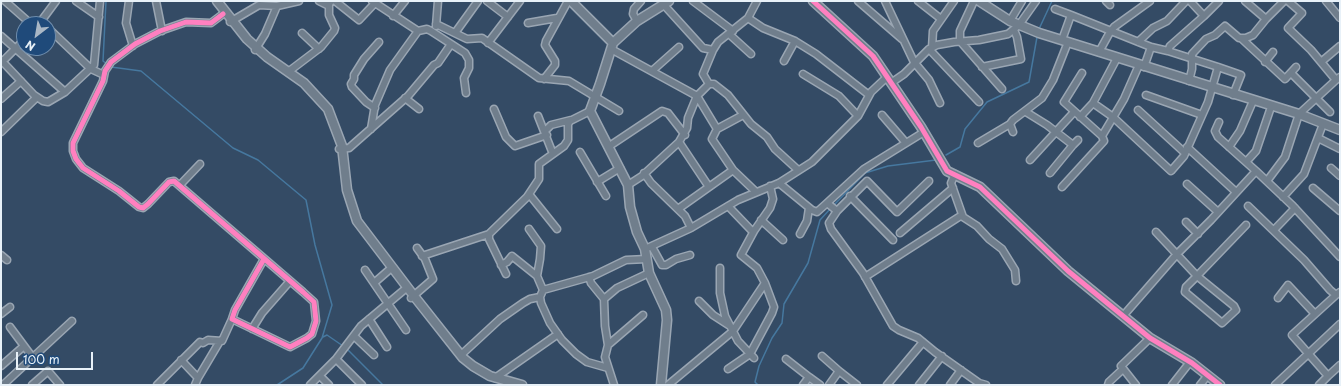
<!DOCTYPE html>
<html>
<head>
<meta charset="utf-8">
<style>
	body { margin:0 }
	#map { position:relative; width:1341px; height:386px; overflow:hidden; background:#344b65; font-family:"Playpen Sans",sans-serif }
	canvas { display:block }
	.frame { position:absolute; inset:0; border:2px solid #e8f1f8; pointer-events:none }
	.north { position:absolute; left:16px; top:16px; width:40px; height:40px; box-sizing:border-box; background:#1f4a7a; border:1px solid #6f8dac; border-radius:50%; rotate:211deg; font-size:11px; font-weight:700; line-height:16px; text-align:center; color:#e8f1f8 }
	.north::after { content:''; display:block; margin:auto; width:14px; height:18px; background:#a9b7c5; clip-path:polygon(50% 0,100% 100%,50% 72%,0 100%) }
	.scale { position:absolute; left:16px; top:352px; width:77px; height:18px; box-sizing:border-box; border:2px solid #e8f1f8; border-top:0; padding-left:5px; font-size:12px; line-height:14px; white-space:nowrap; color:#e8f1f8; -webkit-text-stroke:3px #1f4a7a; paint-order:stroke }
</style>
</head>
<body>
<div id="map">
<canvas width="1341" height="386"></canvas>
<div class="frame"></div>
<div class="north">N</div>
<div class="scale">100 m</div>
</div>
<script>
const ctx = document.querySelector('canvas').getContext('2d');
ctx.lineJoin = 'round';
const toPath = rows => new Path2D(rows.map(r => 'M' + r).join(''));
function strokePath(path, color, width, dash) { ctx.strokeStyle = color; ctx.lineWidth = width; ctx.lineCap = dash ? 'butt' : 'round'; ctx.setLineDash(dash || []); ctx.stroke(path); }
strokePath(toPath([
	[106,1,103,61,108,65],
	[1039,29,1052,1],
	[111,67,141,71,233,148,258,160,306,200,315,245,332,305,322,338,303,368,277,385],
	[946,155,960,147,965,129,987,102,1029,82,1037,37],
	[833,206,865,173,888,166,936,160],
	[323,337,327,335,343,346],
	[346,348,383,385],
	[758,385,755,382,759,366,772,338,782,323,784,304,808,263,820,220,831,208]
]), '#46789f', 1.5);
const street = toPath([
	[5,1,31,24],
	[76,1,99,17],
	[129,1,126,23,133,46],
	[156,1,162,31],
	[319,1,329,6],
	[335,1,359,20,375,3],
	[372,1,418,31,427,29,431,31,465,53,469,60,469,68,464,78,466,93],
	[487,1,508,17],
	[693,1,733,31],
	[858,1,902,39],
	[885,1,914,62,929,80,940,103],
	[918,1,941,19],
	[974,1,960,31,960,41,1002,89],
	[1106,1,1110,5],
	[1245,1,1266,19,1284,1],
	[1288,1,1302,13,1288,28,1311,50,1336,80,1340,77],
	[1326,1,1340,18],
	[664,5,703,48,713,50],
	[1055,9,1071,15,1062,40],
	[223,14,211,23,186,22,160,31,135,44,111,62,105,71,103,81,73,143,73,151,76,159,83,168,119,191,139,207,143,208,148,204,169,182,174,181,303,292,314,302,316,321,312,334,307,338,290,347,232,319,235,310,264,259],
	[1071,15,1151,47],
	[393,16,405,1],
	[1204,16,1219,1],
	[748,18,763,28,795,41,816,54,869,95],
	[637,21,633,14,634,9,641,1],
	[1010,21,1022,1],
	[230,22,259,5,277,6,299,1],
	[528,23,557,18],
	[39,24,56,1],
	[436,24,467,39,482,38,539,78,569,81,619,111],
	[436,26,438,1],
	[48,28,91,69,104,75],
	[302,33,319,49],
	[455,33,478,1],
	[729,34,751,54],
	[1,36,65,92,94,65,100,1],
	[1242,39,1285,79,1296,67],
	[1138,42,1153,28,1167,21,1186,1],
	[488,43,520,1],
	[932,48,933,31,954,1],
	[611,49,697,96,709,84,714,84,728,95,751,124,767,137,775,149,798,170],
	[929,49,979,102],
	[255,50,265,34,277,6],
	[1168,51,1218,67],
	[1099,52,1110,32,1114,27,1150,1],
	[1117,58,1093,103,1113,117,1171,171,1184,156,1208,102,1218,67,1241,75,1233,95],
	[1,60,34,95,43,101,48,102,65,92],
	[784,61,795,41],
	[1265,62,1273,52],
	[1321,62,1340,46],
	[1,63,24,40],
	[982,67,1021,59,1017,37,1014,30],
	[1144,67,1151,47,1168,51,1170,46,1204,16,1190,1],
	[652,71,679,47],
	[288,72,321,47,334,31,335,28,329,15,329,4,331,1],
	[1291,73,1330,112],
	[803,74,839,96,858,116],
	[544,79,555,65,555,61,545,45,546,41,568,1],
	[1189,81,1192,69,1192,54,1206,39,1215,35,1225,26,1239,38,1246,38,1253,35,1266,19],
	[891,83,904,74,929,49,937,45,954,42,979,40,1008,34,1019,25,1036,1],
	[709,84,703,74,713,50,718,42,748,18,757,1],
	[1146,95,1202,115],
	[697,96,717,129],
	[405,98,419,109],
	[1,99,21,81],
	[375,108,366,102,352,87,351,84,354,79,354,75,364,59,379,42],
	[494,109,506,137,515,146,547,135],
	[1138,110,1185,153],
	[1026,112,1047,125,1073,145,1078,140],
	[743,115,717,129,712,139,733,170,756,192],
	[882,115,906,143],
	[538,116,553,154],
	[1080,117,1093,103],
	[1219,122,1215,131,1218,137,1256,171],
	[371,129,375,105,390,70,418,31],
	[545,131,551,125,571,120],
	[1,132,37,97],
	[1013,132,1010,124,1013,120,1042,98,1053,80,1068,42],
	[1102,136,1124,99,1139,65],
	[1318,138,1340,149],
	[679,142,709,187],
	[978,143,1010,124],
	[608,147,662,111,668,113,685,135],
	[1187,147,1236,192],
	[1229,147,1240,131,1253,101],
	[339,149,349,148,408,96,434,65,438,63,451,44],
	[580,152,606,196],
	[1030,160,1074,112],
	[1246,162,1256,151,1271,107],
	[1331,168,1340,176],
	[644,173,651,183,685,216,691,228],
	[1050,173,1073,145],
	[955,174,951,183,963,217,977,226,989,239,1002,249,1015,270,1016,281],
	[1267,181,1285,157,1299,114,1336,80],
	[597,182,620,168],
	[779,183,812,210,817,212,827,203,837,211,829,223,831,229,863,273,893,326,899,330,918,338,935,352,979,383,986,385],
	[1187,184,1218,212],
	[180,185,200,164],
	[628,185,642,176,679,142,687,128,688,118,697,96],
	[1062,187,1104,141,1102,136,1064,102,1082,73],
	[1313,188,1340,211],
	[529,194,557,229],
	[850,196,893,240],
	[1283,197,1304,174,1323,124],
	[827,203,864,169,924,132],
	[728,206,751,230,754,231,770,208,773,199,770,186],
	[1248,206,1304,260,1330,290,1336,295,1340,292],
	[678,209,733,170],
	[837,211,867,181,897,212,929,181],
	[761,220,783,240],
	[1186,222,1198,234],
	[529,229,541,246,540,259,537,276,543,290,593,276,626,260,647,259],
	[1274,230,1295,208],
	[754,231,741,255,757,268,765,283],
	[1156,232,1197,276,1186,287,1185,292,1222,323,1236,310,1234,306,1197,276,1246,225],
	[900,233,953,188],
	[800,234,807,221,809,208],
	[652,247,662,265,666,265,676,259,690,255],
	[645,249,691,228,738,200,779,183,812,162,858,116,871,92,887,77],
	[1,255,7,260],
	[422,256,489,234],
	[501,265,507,262,512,256,537,276],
	[720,268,720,293,725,316,738,341,754,358],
	[365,270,406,330],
	[506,274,489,239,489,234,527,197,539,179,539,164,564,146,568,140,568,124,570,121,590,111],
	[589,277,591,283,604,299,605,326,608,345,605,357,614,385],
	[865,277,962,215],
	[374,283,389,270],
	[543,290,540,297,541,303,550,323,562,340,576,354,587,362,608,368],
	[1336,295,1292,335,1328,376,1340,365],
	[411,298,433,279,425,259,417,248],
	[1278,298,1288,285,1315,314],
	[604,299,617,288,649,273],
	[699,301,713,315,730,326],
	[1,314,10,307],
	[1123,316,1177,254,1211,220,1256,171,1293,206,1340,257],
	[369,319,387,347],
	[10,327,33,358],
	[252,329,262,313,290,281],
	[354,336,374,355],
	[608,345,643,315],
	[461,355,500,319,523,303,530,299,540,297],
	[822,356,839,371],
	[336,359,362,385],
	[786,359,809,377],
	[181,360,198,378,195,385],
	[1,366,24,346],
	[320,376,329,385],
	[198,378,220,341],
	[495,378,558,334],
	[3,385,72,321],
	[32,385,48,371,60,385],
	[157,385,200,342,203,343,208,340,222,341,232,319],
	[310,385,336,359,361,326,404,290],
	[668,385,733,331,765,283,774,307,772,313,750,354,728,369],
	[803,385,809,377,820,385],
	[829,385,839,371,857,385],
	[887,385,923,342],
	[919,385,942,356],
	[950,385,961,370],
	[1108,385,1109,382,1123,369],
	[1136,385,1121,366,1150,338],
	[1172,385,1190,362],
	[1200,385,1208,375],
	[1275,385,1340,324],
	[1319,385,1328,376]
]);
const secondary = toPath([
	[217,1,247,39,267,57,304,83,328,109,342,146,347,190,357,221,414,296,463,358,473,366,490,376,522,385],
	[571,1,613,43,600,84,590,111,628,185,630,207,637,232,645,249,649,273,666,310,667,320,661,385],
	[813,1,873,56,921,127,947,171,980,187,1068,271,1150,338,1192,363,1220,385],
	[979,1,1010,21,1039,33,1299,114,1340,130],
	[613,43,637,21,669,1]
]);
strokePath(street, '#9aa6b3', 9);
strokePath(secondary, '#9aa6b3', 11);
strokePath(street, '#707e8c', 6);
strokePath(secondary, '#707e8c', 8);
strokePath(toPath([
	[813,1,873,56,921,127,947,171,980,187,1068,271,1150,338,1192,363,1220,385],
	[223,14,211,23,186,22,160,31,135,44,111,62,105,71,103,81,73,143,73,151,76,159,83,168,119,191,139,207,143,208,148,204,169,182,174,181,303,292,314,302,316,321,312,334,307,338,290,347,232,319,235,310,264,259]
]), '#ff80c0', 5);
</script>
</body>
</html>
